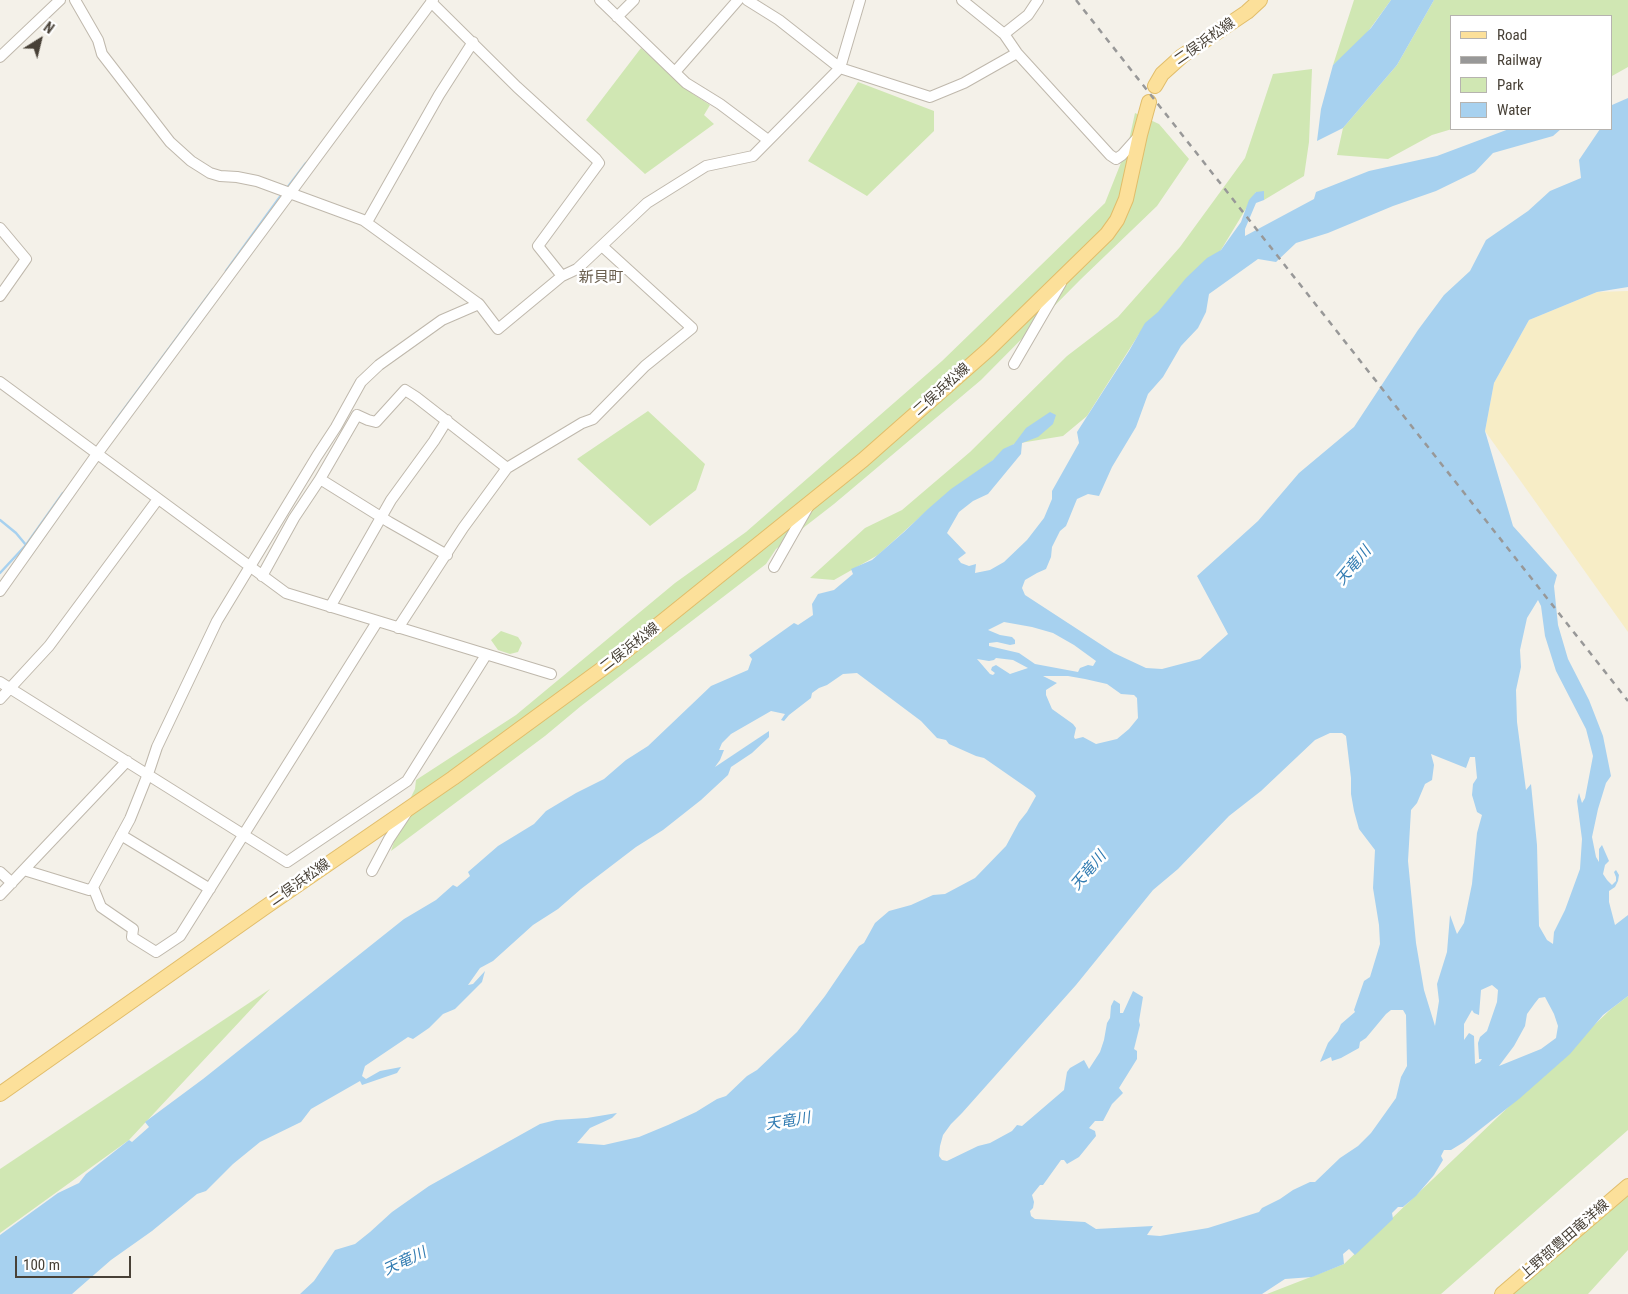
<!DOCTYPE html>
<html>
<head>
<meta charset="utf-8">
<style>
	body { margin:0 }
	#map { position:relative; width:1628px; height:1294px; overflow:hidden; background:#f4f1e9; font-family:"Roboto Condensed",sans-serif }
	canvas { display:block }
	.legend { position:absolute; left:1450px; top:15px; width:162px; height:115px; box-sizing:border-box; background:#fff; border:1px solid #b6b3af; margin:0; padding:6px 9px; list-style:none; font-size:15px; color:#484137 }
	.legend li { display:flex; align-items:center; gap:10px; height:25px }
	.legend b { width:25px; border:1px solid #b6b3af }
	.north { position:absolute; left:15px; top:15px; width:50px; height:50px; -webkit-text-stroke:4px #fff; paint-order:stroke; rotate:36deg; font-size:14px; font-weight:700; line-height:20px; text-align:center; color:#484137 }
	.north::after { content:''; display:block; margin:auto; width:18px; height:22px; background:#484137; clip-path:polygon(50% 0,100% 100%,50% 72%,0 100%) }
	.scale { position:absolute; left:15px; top:1256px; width:116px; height:22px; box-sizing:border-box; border:2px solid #484137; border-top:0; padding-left:6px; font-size:15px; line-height:18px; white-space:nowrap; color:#484137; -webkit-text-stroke:4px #fff; paint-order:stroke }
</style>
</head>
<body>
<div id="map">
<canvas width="1628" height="1294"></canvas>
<ul class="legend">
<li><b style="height:6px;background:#fce09a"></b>Road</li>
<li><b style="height:6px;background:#989898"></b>Railway</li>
<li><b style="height:14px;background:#d0e7b3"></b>Park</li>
<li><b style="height:14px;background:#a7d1ef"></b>Water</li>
</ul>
<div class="north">N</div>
<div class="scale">100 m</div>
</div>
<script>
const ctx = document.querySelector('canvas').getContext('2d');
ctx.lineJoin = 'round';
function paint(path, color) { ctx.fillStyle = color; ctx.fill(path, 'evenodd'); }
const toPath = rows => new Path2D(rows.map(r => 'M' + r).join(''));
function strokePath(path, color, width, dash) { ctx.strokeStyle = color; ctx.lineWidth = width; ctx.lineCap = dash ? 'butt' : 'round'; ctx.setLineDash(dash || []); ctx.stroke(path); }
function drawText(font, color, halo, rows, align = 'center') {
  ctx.font = font + ' "Roboto Condensed","Noto Sans JP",sans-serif'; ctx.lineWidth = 5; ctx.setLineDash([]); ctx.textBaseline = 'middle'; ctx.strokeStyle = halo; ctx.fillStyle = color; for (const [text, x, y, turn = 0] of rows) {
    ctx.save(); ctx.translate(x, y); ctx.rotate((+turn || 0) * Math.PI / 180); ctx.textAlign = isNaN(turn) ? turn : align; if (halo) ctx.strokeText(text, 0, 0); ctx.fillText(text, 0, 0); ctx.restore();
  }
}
paint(toPath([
	[1354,0,1391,0,1356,48,1333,65],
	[1434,0,1628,0,1628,67,1612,76,1612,16,1452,16,1452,129,1432,135,1388,159,1337,155,1343,128,1397,65],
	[641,48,693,94,710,105,704,115,714,124,645,174,586,120],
	[1312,69,1309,142,1304,176,1264,200,1256,192,1221,250,1139,334,1087,416,1063,436,1014,444,920,517,878,555,834,580,810,578,865,528,902,510,970,452,1067,356,1118,317,1180,247,1245,158,1273,74],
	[858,82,934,111,934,131,867,196,808,161],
	[1135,113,1159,124,1189,159,1157,206,1081,279,981,380,834,504,776,549,766,564,581,706,545,736,391,851,404,811,415,789,416,780,516,715,675,583,746,532,942,361,1105,203,1128,145],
	[648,411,705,464,696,490,650,526,577,459],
	[501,631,518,637,522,643,518,652,510,654,498,650,491,640],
	[270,989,129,1140,0,1233,0,1169],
	[1628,996,1628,1130,1441,1294,1267,1294,1344,1264,1611,1009],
	[1628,1182,1628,1250,1588,1294,1497,1294]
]), '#d0e7b3');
paint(toPath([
	[1628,291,1628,632,1485,431,1494,383,1529,320,1597,292]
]), '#f7edc6');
paint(toPath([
	[1391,0,1434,0,1397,65,1343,128,1317,141,1321,109,1333,65,1371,28],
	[1628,98,1628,287,1597,292,1529,320,1494,383,1485,431,1513,526,1557,575,1554,586,1558,625,1568,659,1589,700,1603,736,1611,776,1606,783,1598,809,1592,837,1596,857,1599,862,1599,849,1602,845,1609,861,1605,865,1603,874,1607,880,1612,885,1616,881,1616,877,1614,872,1616,870,1619,875,1618,881,1615,887,1609,891,1609,902,1615,925,1628,915,1628,996,1603,1015,1570,1054,1519,1099,1464,1142,1451,1150,1444,1150,1441,1156,1443,1160,1434,1175,1416,1196,1403,1207,1398,1207,1392,1213,1393,1219,1355,1255,1349,1249,1343,1254,1344,1264,1312,1277,1285,1279,1262,1294,300,1294,314,1281,335,1250,355,1244,370,1232,392,1212,429,1186,540,1124,556,1120,587,1118,617,1113,612,1118,590,1128,577,1143,604,1145,639,1137,668,1125,696,1112,717,1099,726,1096,747,1076,757,1070,797,1032,825,996,859,946,864,943,875,923,889,911,911,905,933,895,945,894,975,878,1006,846,1019,822,1027,812,1036,796,1033,792,984,758,976,756,949,744,946,740,937,738,921,721,857,673,843,674,827,685,819,688,812,693,811,698,789,715,784,721,781,720,785,714,771,711,731,734,722,743,719,750,724,750,720,760,715,767,769,731,769,737,752,753,731,767,728,775,701,800,663,830,636,847,581,889,558,909,533,925,493,961,480,968,468,985,473,984,485,971,482,982,455,1009,443,1014,429,1028,413,1039,408,1037,365,1066,362,1076,366,1079,380,1071,401,1067,397,1073,362,1085,360,1081,311,1109,301,1122,260,1142,233,1164,206,1191,197,1194,152,1231,111,1260,72,1294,0,1294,0,1235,58,1193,79,1183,86,1174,129,1140,132,1142,149,1127,145,1122,203,1079,404,919,436,900,453,885,457,887,470,876,468,872,498,846,534,824,546,811,576,793,604,779,626,760,648,746,711,686,748,670,752,659,749,655,794,623,798,625,813,615,812,604,818,594,834,590,853,574,851,569,872,560,904,532,928,509,951,489,993,460,1003,449,1014,444,1026,428,1050,412,1056,415,1053,424,1038,437,1022,443,1021,454,988,494,973,501,959,512,947,533,966,553,958,559,961,563,969,566,976,564,975,573,990,570,1004,562,1027,540,1044,518,1052,499,1052,491,1079,443,1077,432,1129,351,1145,323,1158,312,1186,278,1207,258,1221,250,1241,222,1249,200,1256,192,1264,191,1264,200,1256,203,1245,229,1245,236,1314,199,1316,192,1369,171,1437,156,1509,129,1561,129,1553,136,1493,153,1475,172,1436,191,1393,206,1328,233,1296,243,1276,262,1258,259,1209,294,1206,312,1198,328,1181,346,1163,377,1148,394,1136,427,1112,467,1099,496,1088,494,1077,499,1066,526,1060,531,1052,547,1051,557,1046,569,1037,573,1025,580,1022,588,1025,595,1114,653,1146,668,1162,669,1200,659,1228,634,1197,576,1258,521,1299,473,1354,427,1418,330,1444,295,1470,271,1486,240,1528,211,1550,191,1581,178,1579,160,1600,129,1612,129,1612,105],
	[1538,600,1541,606,1545,636,1556,671,1586,729,1593,756,1585,798,1582,803,1579,793,1577,801,1582,839,1580,869,1565,910,1554,932,1553,944,1547,940,1539,926,1537,845,1531,784,1526,790,1517,722,1516,690,1521,667,1520,650,1527,618],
	[1004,622,1032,627,1053,633,1074,645,1096,661,1093,666,1088,665,1080,668,1078,672,1035,664,1019,653,989,646,989,643,997,642,1010,645,1015,644,1015,640,1012,637,1000,635,988,630],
	[996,658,1013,660,1028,668,1010,674,996,665,992,667,991,670,995,673,993,675,990,674,977,659,989,661,994,660],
	[1043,676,1068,676,1085,679,1107,684,1121,694,1134,695,1137,698,1138,718,1129,729,1117,739,1096,744,1083,737,1075,739,1074,737,1076,728,1073,724,1052,709,1046,695,1046,690,1057,683],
	[1330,733,1342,733,1346,736,1351,778,1351,794,1354,811,1359,829,1375,850,1373,888,1379,925,1380,944,1370,977,1364,981,1354,1010,1355,1012,1341,1024,1338,1031,1328,1043,1320,1062,1331,1057,1332,1061,1341,1058,1359,1048,1360,1042,1366,1038,1386,1014,1391,1010,1403,1010,1406,1015,1407,1066,1401,1077,1396,1098,1371,1133,1358,1146,1340,1158,1315,1182,1310,1182,1293,1190,1280,1199,1262,1208,1259,1212,1208,1228,1160,1236,1147,1235,1153,1226,1096,1229,1085,1222,1035,1219,1031,1216,1030,1211,1033,1208,1034,1202,1032,1195,1040,1185,1043,1185,1061,1160,1064,1160,1067,1164,1079,1157,1096,1136,1095,1131,1089,1128,1095,1121,1103,1121,1112,1104,1123,1093,1119,1088,1137,1059,1137,1051,1134,1049,1140,1025,1139,1021,1143,997,1133,991,1123,1013,1120,1013,1120,1004,1114,1000,1111,1006,1110,1018,1107,1023,1104,1040,1100,1052,1089,1069,1084,1060,1070,1068,1067,1072,1064,1090,1022,1126,1017,1125,1012,1131,990,1143,978,1146,947,1161,942,1160,939,1156,940,1146,943,1135,951,1124,962,1113,1076,985,1153,890,1178,869,1229,816,1261,791,1315,740],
	[1431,754,1466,768,1470,757,1475,757,1477,778,1473,784,1472,795,1477,812,1482,815,1477,833,1472,884,1464,923,1457,934,1450,915,1447,952,1437,984,1439,1001,1435,1026,1424,990,1416,943,1408,861,1411,810,1417,803,1425,784,1432,780,1434,765],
	[1492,985,1498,990,1497,1002,1487,1031,1480,1037,1478,1043,1479,1059,1482,1059,1480,1062,1475,1064,1474,1036,1469,1033,1464,1040,1464,1024,1472,1010,1474,1013,1479,1015,1481,990],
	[1545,997,1554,1014,1558,1026,1556,1038,1541,1049,1499,1066,1514,1046,1525,1026,1527,1014,1535,1003,1539,998]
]), '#a7d1ef');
strokePath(toPath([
	[287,188,306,163],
	[226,271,282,194],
	[113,424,213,289],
	[0,520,16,533,26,545],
	[0,573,26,545,63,493]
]), '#a7d1ef', 2.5);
const minor = toPath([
	[75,0,98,40,102,54,170,142,191,161,210,173,220,176,237,177,257,181,363,220,479,304],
	[600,0,686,83,720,104,768,140],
	[747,0,779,20,840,68,930,97,964,83,1017,53],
	[962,0,1004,34,1017,53,1110,155,1116,159,1122,155,1139,136],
	[431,2,517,87,596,159,599,163,538,246,562,276],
	[617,17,634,0],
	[1004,34,1028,15,1038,0],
	[0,57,60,0],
	[675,72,738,0],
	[367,222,439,95,473,42],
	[0,228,26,259,0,296],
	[1014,364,1061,283],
	[0,382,286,593,551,674],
	[320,479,389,522,447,555],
	[774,567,808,507],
	[262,576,294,518,320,479,357,415,368,420,376,422,405,390,416,397,507,468],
	[0,591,97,454,433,0],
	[330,607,391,500,434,441,447,420],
	[398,628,463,528,507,468,582,423,593,419,645,366,692,328,602,246],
	[0,682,287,862,407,781,486,655],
	[0,699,49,646,158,499],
	[121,835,210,889],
	[24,870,89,890,93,887,130,819,148,774,157,747,217,621,317,456,336,427,361,382,379,365,442,320,479,304,498,329,562,276,577,269,647,203,706,166,753,156,840,68,860,0],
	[372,871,389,839,407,812],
	[0,872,12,883],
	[93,887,101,907,133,929,132,937,156,952,180,936,377,622],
	[0,895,127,761]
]);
const major = toPath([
	[1155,86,1162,74,1182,56,1247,12,1260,0],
	[0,1094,264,908,453,778,617,658,863,460,989,349,1107,234,1117,220,1126,199,1140,135,1149,102],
	[1502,1294,1628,1186]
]);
strokePath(minor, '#bfb8ac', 12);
strokePath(major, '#e1bd6a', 16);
strokePath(minor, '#fff', 10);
strokePath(major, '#fce09a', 14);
strokePath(toPath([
	[1076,0,1628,701]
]), '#989898', 2.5, [6, 6]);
drawText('14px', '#484137', '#fff', [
	["二俣浜松線",1205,42,-35],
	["二俣浜松線",942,390,-42],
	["二俣浜松線",630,648,-38],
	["二俣浜松線",300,883,-35],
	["上野部豊田竜洋線",1565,1240,-41]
]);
drawText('15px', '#6a5f4f', '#fff', [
	["新貝町",601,278]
]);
drawText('italic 15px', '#327cb2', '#fff', [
	["天竜川",1354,566,-50],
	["天竜川",1089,871,-50],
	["天竜川",788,1122,-9],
	["天竜川",405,1262,-25]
]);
</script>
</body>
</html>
